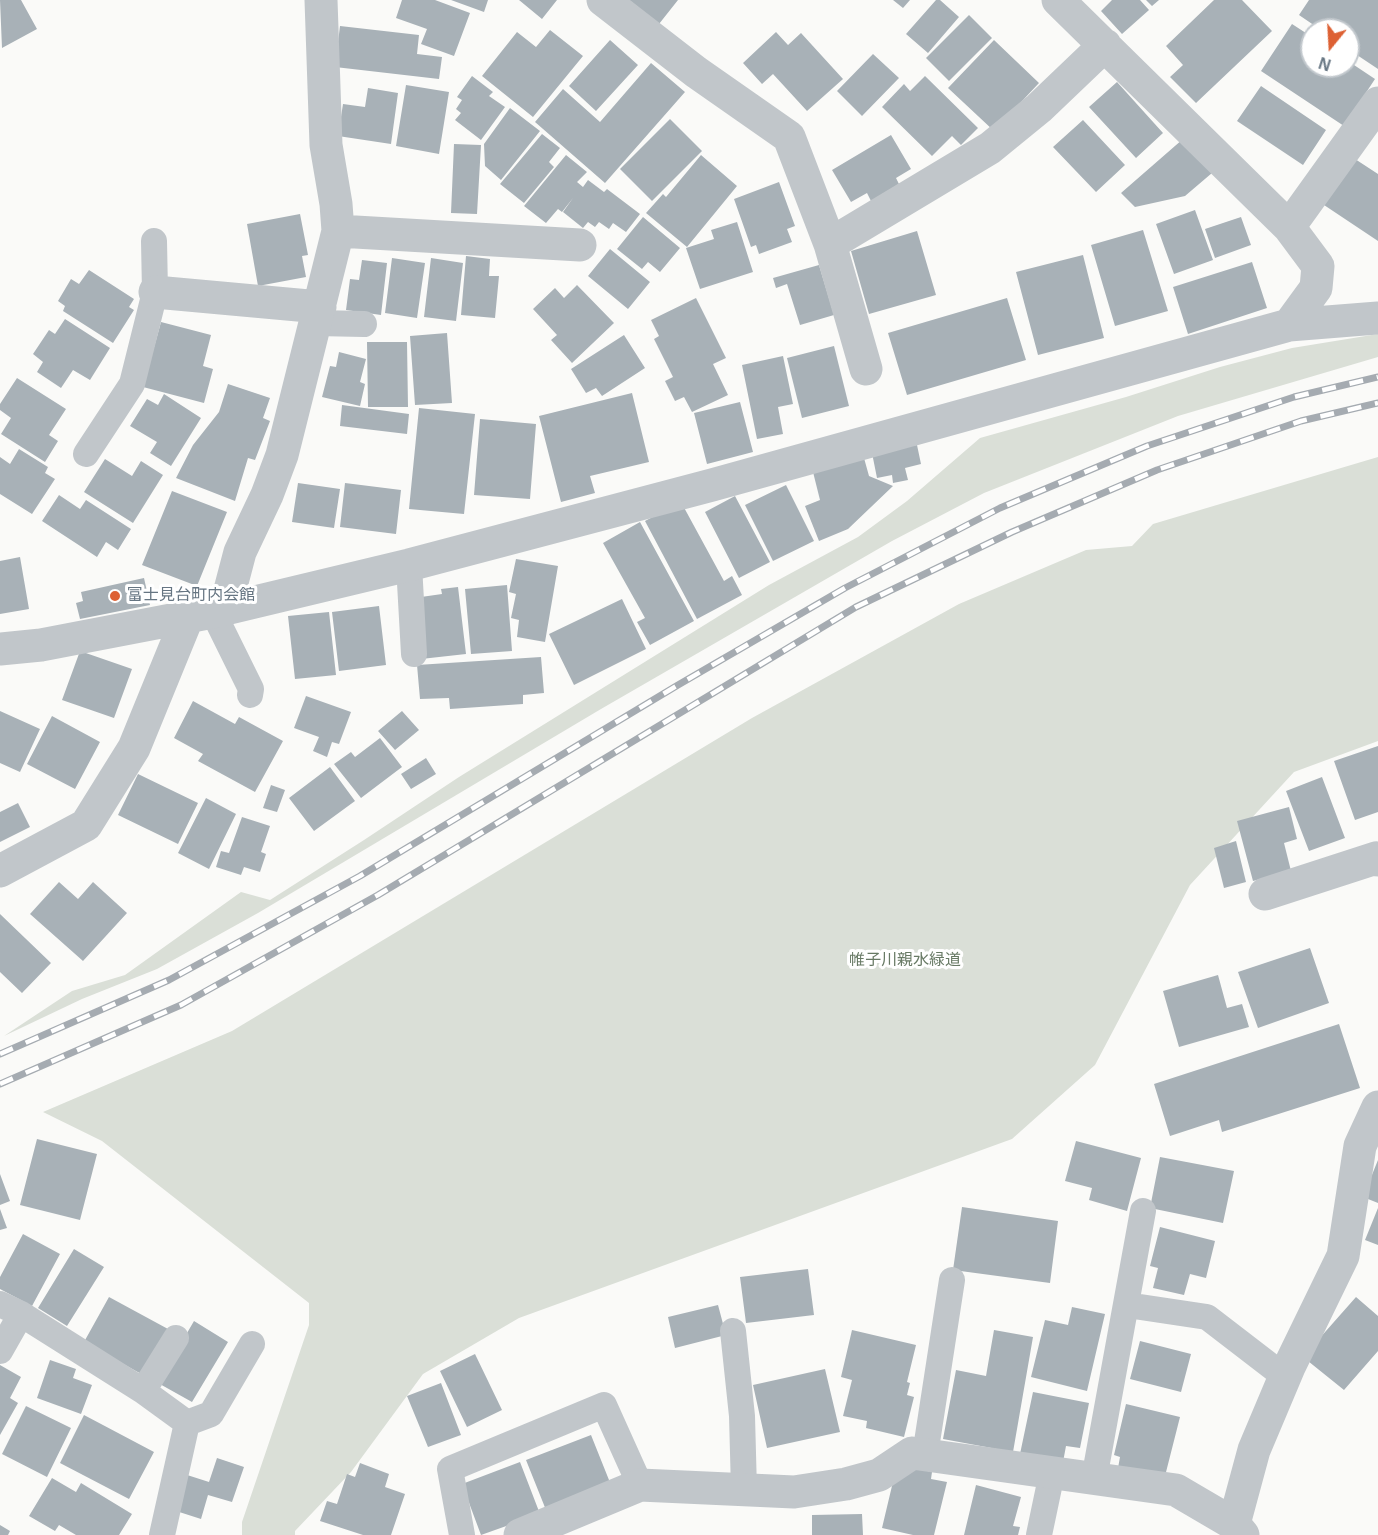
<!DOCTYPE html>
<html>
<head>
<meta charset="utf-8">
<style>
	body { margin:0 }
	#map { position:relative; width:1378px; height:1535px; overflow:hidden; background:#fafaf8; font-family:Arial,sans-serif }
	canvas { display:block }
	.north { position:absolute; left:1300px; top:18px; width:60px; height:60px; box-sizing:border-box; background:#fff; border:2px solid #c2c8cd; border-radius:50%; rotate:198deg; font-size:16px; font-weight:700; line-height:24px; text-align:center; color:#667582 }
	.north::after { content:''; display:block; margin:auto; width:21px; height:27px; background:#dd6134; clip-path:polygon(50% 0,100% 100%,50% 72%,0 100%) }
</style>
</head>
<body>
<div id="map">
<canvas width="1378" height="1535"></canvas>
<div class="north">N</div>
</div>
<script>
const ctx = document.querySelector('canvas').getContext('2d');
ctx.lineJoin = 'round';
function paint(path, color) { ctx.fillStyle = color; ctx.fill(path, 'evenodd'); }
const toPath = rows => new Path2D(rows.map(r => 'M' + r).join(''));
function strokePath(path, color, width, dash) { ctx.strokeStyle = color; ctx.lineWidth = width; ctx.lineCap = dash ? 'butt' : 'round'; ctx.setLineDash(dash || []); ctx.stroke(path); }
function drawText(font, color, halo, rows, align = 'center') {
  ctx.font = font + ' Arial,"Noto Sans JP",sans-serif'; ctx.lineWidth = 6; ctx.setLineDash([]); ctx.textBaseline = 'middle'; ctx.strokeStyle = halo; ctx.fillStyle = color; for (const [text, x, y, turn = 0] of rows) {
    ctx.save(); ctx.translate(x, y); ctx.rotate((+turn || 0) * Math.PI / 180); ctx.textAlign = isNaN(turn) ? turn : align; if (halo) ctx.strokeText(text, 0, 0); ctx.fillText(text, 0, 0); ctx.restore();
  }
}
paint(toPath([
	[1378,334,1378,357,1178,416,984,493,892,541,601,709,258,913,157,969,82,999,4,1036,72,991,125,975,241,892,270,900,364,840,459,777,769,585,858,537,907,501,980,438,1126,397,1220,367,1292,348],
	[1378,457,1378,741,1294,772,1190,885,1095,1065,1012,1139,519,1318,423,1374,351,1472,295,1531,295,1535,242,1535,242,1522,309,1325,309,1303,102,1141,43,1112,232,1031,752,718,959,604,1086,550,1132,546,1153,524]
]), '#dadfd7');
paint(toPath([
	[0,0,21,0,37,29,2,48],
	[402,0,435,0,470,13,454,56,421,44,427,29,396,18],
	[451,0,488,0,484,12],
	[519,0,557,0,542,19],
	[629,0,678,0,659,24],
	[893,0,910,0,903,8],
	[936,0,940,0,959,17,928,53,906,34],
	[1112,0,1140,0,1149,10,1122,34,1101,11],
	[1146,0,1159,0,1152,6],
	[1214,0,1242,0,1272,31,1196,103,1170,77,1183,65,1166,46],
	[1309,0,1378,0,1378,69,1348,49,1348,30,1321,30,1299,15],
	[969,15,992,38,949,81,926,58],
	[1292,24,1312,37,1312,66,1348,66,1348,61,1375,79,1344,126,1261,71],
	[340,26,419,35,417,54,442,57,439,79,335,67],
	[550,30,583,56,533,117,482,76,517,32,536,47],
	[776,32,788,45,801,33,843,79,807,111,773,74,762,84,743,63],
	[610,40,638,65,596,111,569,86],
	[994,40,1039,83,994,131,948,88],
	[873,54,899,78,862,116,837,91],
	[651,63,685,92,605,183,535,122,563,89,600,122],
	[472,76,493,92,489,96,505,107,481,140,455,120,461,113,456,109,462,100,457,97],
	[925,76,978,128,961,145,952,136,932,156,882,107,904,84,910,91],
	[1117,82,1163,133,1136,158,1089,107],
	[406,85,449,92,439,154,396,146],
	[1261,86,1326,130,1303,165,1237,121],
	[368,88,398,93,391,144,338,136,343,104,365,107],
	[510,108,540,131,501,180,485,166,484,144],
	[670,119,702,151,652,201,620,169],
	[1083,120,1125,165,1096,192,1053,147],
	[542,134,560,148,549,162,554,167,524,203,500,184],
	[891,135,911,169,896,178,899,184,871,201,867,193,851,202,832,170],
	[1183,139,1212,173,1185,196,1135,207,1121,193],
	[454,144,481,145,477,214,451,213],
	[566,155,587,172,577,182,583,187,588,180,604,192,607,189,640,214,626,232,613,223,609,229,599,222,595,227,588,222,583,228,563,212,573,198,562,212,558,209,546,223,524,206],
	[701,155,737,186,687,247,646,213,663,194,666,197],
	[1355,159,1378,174,1378,241,1324,205],
	[779,182,795,226,787,229,792,242,759,254,756,245,751,247,734,199],
	[1195,210,1213,260,1174,274,1156,224],
	[300,214,308,255,302,256,306,277,258,286,247,224],
	[643,217,680,248,660,272,648,262,642,269,617,249],
	[1241,217,1251,245,1215,258,1205,229],
	[737,222,753,272,700,289,686,248,714,239,711,230],
	[1143,230,1168,311,1115,326,1091,245],
	[917,231,936,295,869,314,851,251],
	[610,249,650,282,628,309,588,276],
	[1083,255,1104,338,1038,355,1016,272],
	[466,256,490,259,489,276,499,276,495,318,461,315],
	[392,258,425,263,417,318,385,313],
	[431,258,463,263,456,321,424,317],
	[362,260,387,263,381,315,346,310,350,279,359,280],
	[1252,262,1267,308,1188,334,1173,287],
	[819,265,834,315,800,325,787,284,776,288,773,278],
	[89,270,134,299,129,307,134,310,113,343,63,311,65,306,58,301,71,279,79,284],
	[577,285,614,323,572,363,551,340,557,335,533,309,555,288,564,298],
	[696,298,726,358,713,364,728,395,692,412,684,397,675,401,665,381,673,377,654,339,659,336,651,320],
	[1007,298,1026,360,907,395,888,333],
	[65,319,110,348,90,380,73,370,61,388,37,372,43,362,33,354,49,330,55,334],
	[161,322,211,335,203,366,213,369,204,403,143,387],
	[447,333,452,403,415,405,410,336],
	[624,335,645,368,602,396,596,388,586,393,571,369],
	[367,342,407,342,408,407,368,407],
	[834,346,849,406,802,418,787,358],
	[339,352,366,359,360,382,365,384,360,406,322,397,330,366,336,367],
	[783,356,793,404,778,407,783,434,757,439,742,365],
	[17,378,66,409,49,435,58,441,45,462,1,434,11,418,0,410,0,404],
	[228,384,270,398,263,418,270,421,255,460,248,458,235,501,176,478,193,445,219,412],
	[632,393,649,462,590,476,595,493,561,502,539,416],
	[164,394,201,418,171,466,150,453,157,442,130,426,147,399,158,405],
	[740,402,753,452,707,464,694,413],
	[342,405,409,414,407,434,340,426],
	[419,408,475,414,464,514,409,509],
	[480,419,536,424,530,499,474,495],
	[917,445,921,464,905,468,908,480,893,483,892,475,877,478,872,453],
	[19,449,48,467,45,473,55,479,32,514,0,494,0,457,10,464],
	[864,458,869,476,893,486,848,529,819,541,805,506,820,500,813,472],
	[105,459,132,476,141,461,163,475,133,523,84,492],
	[298,483,340,489,334,528,292,522],
	[345,483,401,490,396,534,340,527],
	[786,485,814,541,773,561,745,505],
	[172,491,227,512,197,586,142,565],
	[59,495,80,509,86,500,131,529,118,550,106,542,97,557,42,521],
	[735,496,770,562,739,578,705,512],
	[681,502,724,581,732,576,742,595,697,619,645,521],
	[640,522,694,621,650,645,637,622,645,618,603,543],
	[20,557,29,609,0,614,0,561],
	[516,559,558,566,545,642,517,637,519,620,511,618,516,594,509,592],
	[144,578,150,605,80,619,76,603,83,601,81,592],
	[507,585,512,651,471,654,465,589],
	[458,587,466,654,421,659,414,598,442,594,441,589],
	[622,599,646,649,574,685,549,634],
	[379,606,386,665,339,671,332,612],
	[329,612,336,675,295,679,288,616],
	[80,651,132,669,114,718,62,700],
	[541,657,544,693,523,695,523,704,450,709,449,698,420,699,417,665],
	[306,696,351,712,339,744,332,742,327,757,313,751,319,737,294,728],
	[193,701,235,724,239,717,283,741,255,792,198,761,203,754,174,738],
	[0,711,40,729,20,772,0,763],
	[402,711,419,730,395,750,378,731],
	[52,716,100,742,75,789,27,764],
	[380,738,402,767,361,798,334,764,351,752,355,757],
	[1378,746,1378,812,1355,820,1334,761],
	[426,758,436,774,411,789,401,774],
	[330,767,355,801,314,831,289,798],
	[138,774,198,803,178,844,118,815],
	[1322,777,1345,838,1309,851,1286,791],
	[271,785,285,790,277,812,263,808],
	[206,798,236,814,209,869,178,853],
	[18,803,30,827,0,842,0,812],
	[1289,807,1297,839,1284,843,1291,871,1253,881,1237,821],
	[242,817,270,826,261,852,266,854,260,872,244,867,241,875,216,867,221,851,229,853],
	[1236,841,1246,882,1224,888,1214,848],
	[59,882,78,899,93,882,127,913,83,961,30,914],
	[0,914,51,963,22,993,0,972],
	[1310,948,1329,1003,1258,1028,1238,972],
	[1218,975,1227,1008,1242,1004,1249,1027,1179,1047,1163,991],
	[1339,1024,1360,1088,1222,1132,1219,1120,1170,1136,1154,1084],
	[37,1139,97,1154,80,1220,20,1205],
	[1076,1141,1141,1158,1127,1211,1089,1200,1092,1188,1065,1181],
	[1160,1157,1234,1171,1223,1223,1150,1208],
	[1378,1160,1378,1203,1363,1197],
	[0,1174,10,1201,0,1205],
	[962,1207,1058,1221,1050,1283,953,1270],
	[1378,1208,1378,1245,1365,1240],
	[0,1209,7,1228,0,1230],
	[1160,1227,1215,1241,1206,1278,1190,1274,1184,1295,1153,1288,1158,1268,1150,1266],
	[23,1234,60,1254,32,1306,0,1289,0,1277],
	[74,1249,104,1267,67,1326,38,1308],
	[808,1269,814,1315,746,1323,740,1277],
	[109,1297,168,1329,143,1375,84,1342],
	[1356,1297,1378,1316,1378,1351,1344,1390,1303,1357],
	[718,1305,726,1335,675,1348,668,1317],
	[1072,1307,1105,1314,1087,1391,1031,1377,1045,1320,1068,1325],
	[194,1321,228,1342,192,1402,158,1383],
	[852,1330,916,1345,907,1382,910,1383,907,1395,914,1397,904,1437,866,1428,867,1421,843,1416,852,1380,841,1377],
	[994,1330,1033,1337,1013,1452,943,1439,956,1370,986,1376],
	[1140,1341,1191,1354,1181,1392,1130,1379],
	[475,1354,502,1410,467,1427,440,1371],
	[50,1360,76,1369,73,1378,92,1385,81,1414,37,1398],
	[0,1365,21,1377,10,1398,18,1403,0,1435],
	[825,1369,840,1432,767,1448,753,1385],
	[441,1383,461,1435,428,1447,407,1396],
	[1033,1392,1089,1403,1080,1448,1066,1446,1063,1462,1020,1454],
	[1126,1404,1180,1417,1164,1480,1118,1468,1120,1457,1114,1455],
	[26,1406,71,1428,47,1477,2,1454],
	[84,1415,154,1452,129,1499,60,1463],
	[591,1435,611,1485,546,1510,526,1460],
	[217,1458,244,1467,232,1502,208,1495,201,1519,173,1510,184,1474,209,1482],
	[520,1462,540,1514,481,1535,462,1484],
	[360,1463,389,1474,385,1487,405,1494,391,1535,363,1535,320,1521,327,1501,337,1504,347,1474,355,1477],
	[905,1466,932,1472,931,1479,947,1482,934,1535,913,1535,882,1528,896,1469],
	[52,1478,76,1492,81,1483,132,1514,119,1535,76,1535,59,1525,55,1531,29,1516],
	[976,1485,1021,1497,1013,1526,1020,1527,1018,1535,964,1535],
	[862,1514,863,1535,812,1535,812,1515],
	[0,1525,10,1531,8,1535,0,1535]
]), '#a8b1b7');
strokePath(toPath([
	[316,323,364,324],
	[86,454,132,384,155,292,154,241],
	[409,565,414,654],
	[213,612,251,689,250,695],
	[0,1304,21,1314,143,1391,187,1423,162,1535],
	[1127,1305,1207,1317,1285,1377],
	[733,1331,742,1416,744,1490],
	[0,1351,21,1314],
	[143,1391,176,1338],
	[187,1423,211,1414,252,1344],
	[925,1455,952,1280],
	[1094,1479,1143,1211],
	[462,1535,450,1469,604,1405,640,1485],
	[1039,1535,1052,1473]
]), '#c1c6ca', 26);
strokePath(toPath([
	[603,0,696,72,789,137,830,244,990,148,1039,108,1105,45],
	[1058,0,1289,227,1318,266,1316,288,1289,325],
	[1289,227,1378,103],
	[338,231,580,245],
	[830,244,866,369],
	[155,292,320,307],
	[225,609,240,552,267,495,282,455,338,231,336,204,326,145,321,0],
	[0,649,41,645,213,612,409,565,712,485,1289,325,1378,318],
	[0,871,86,825,134,748,188,616],
	[1265,894,1376,858,1378,860],
	[520,1535,640,1485,794,1492,846,1484,879,1475,912,1453,1176,1490,1234,1524],
	[1243,1535,1234,1524,1254,1450,1289,1367,1343,1256,1360,1146,1378,1107]
]), '#c1c6ca', 33);
const rail = toPath([
	[0,1054,169,980,360,876,678,685,845,588,1000,508,1147,446,1294,397,1378,377],
	[0,1084,181,1005,378,895,856,607,1012,532,1157,470,1301,421,1378,403]
]);
strokePath(rail, '#a5abb1', 7);
strokePath(rail, '#fff', 4.5, [14]);
for (const [x, y, r, color] of [
	[115,596,6,"#dd6134"]
]) { const dot = new Path2D(); dot.arc(x, y, r, 0, 2 * Math.PI); ctx.fillStyle = color; ctx.fill(dot); strokePath(dot, '#fff', 2); }
drawText('16px', '#667582', '#fff', [
	["富士見台町内会館",127,596]
], 'left');
drawText('16px', '#687a65', '#fff', [
	["帷子川親水緑道",905,961]
]);
</script>
</body>
</html>
